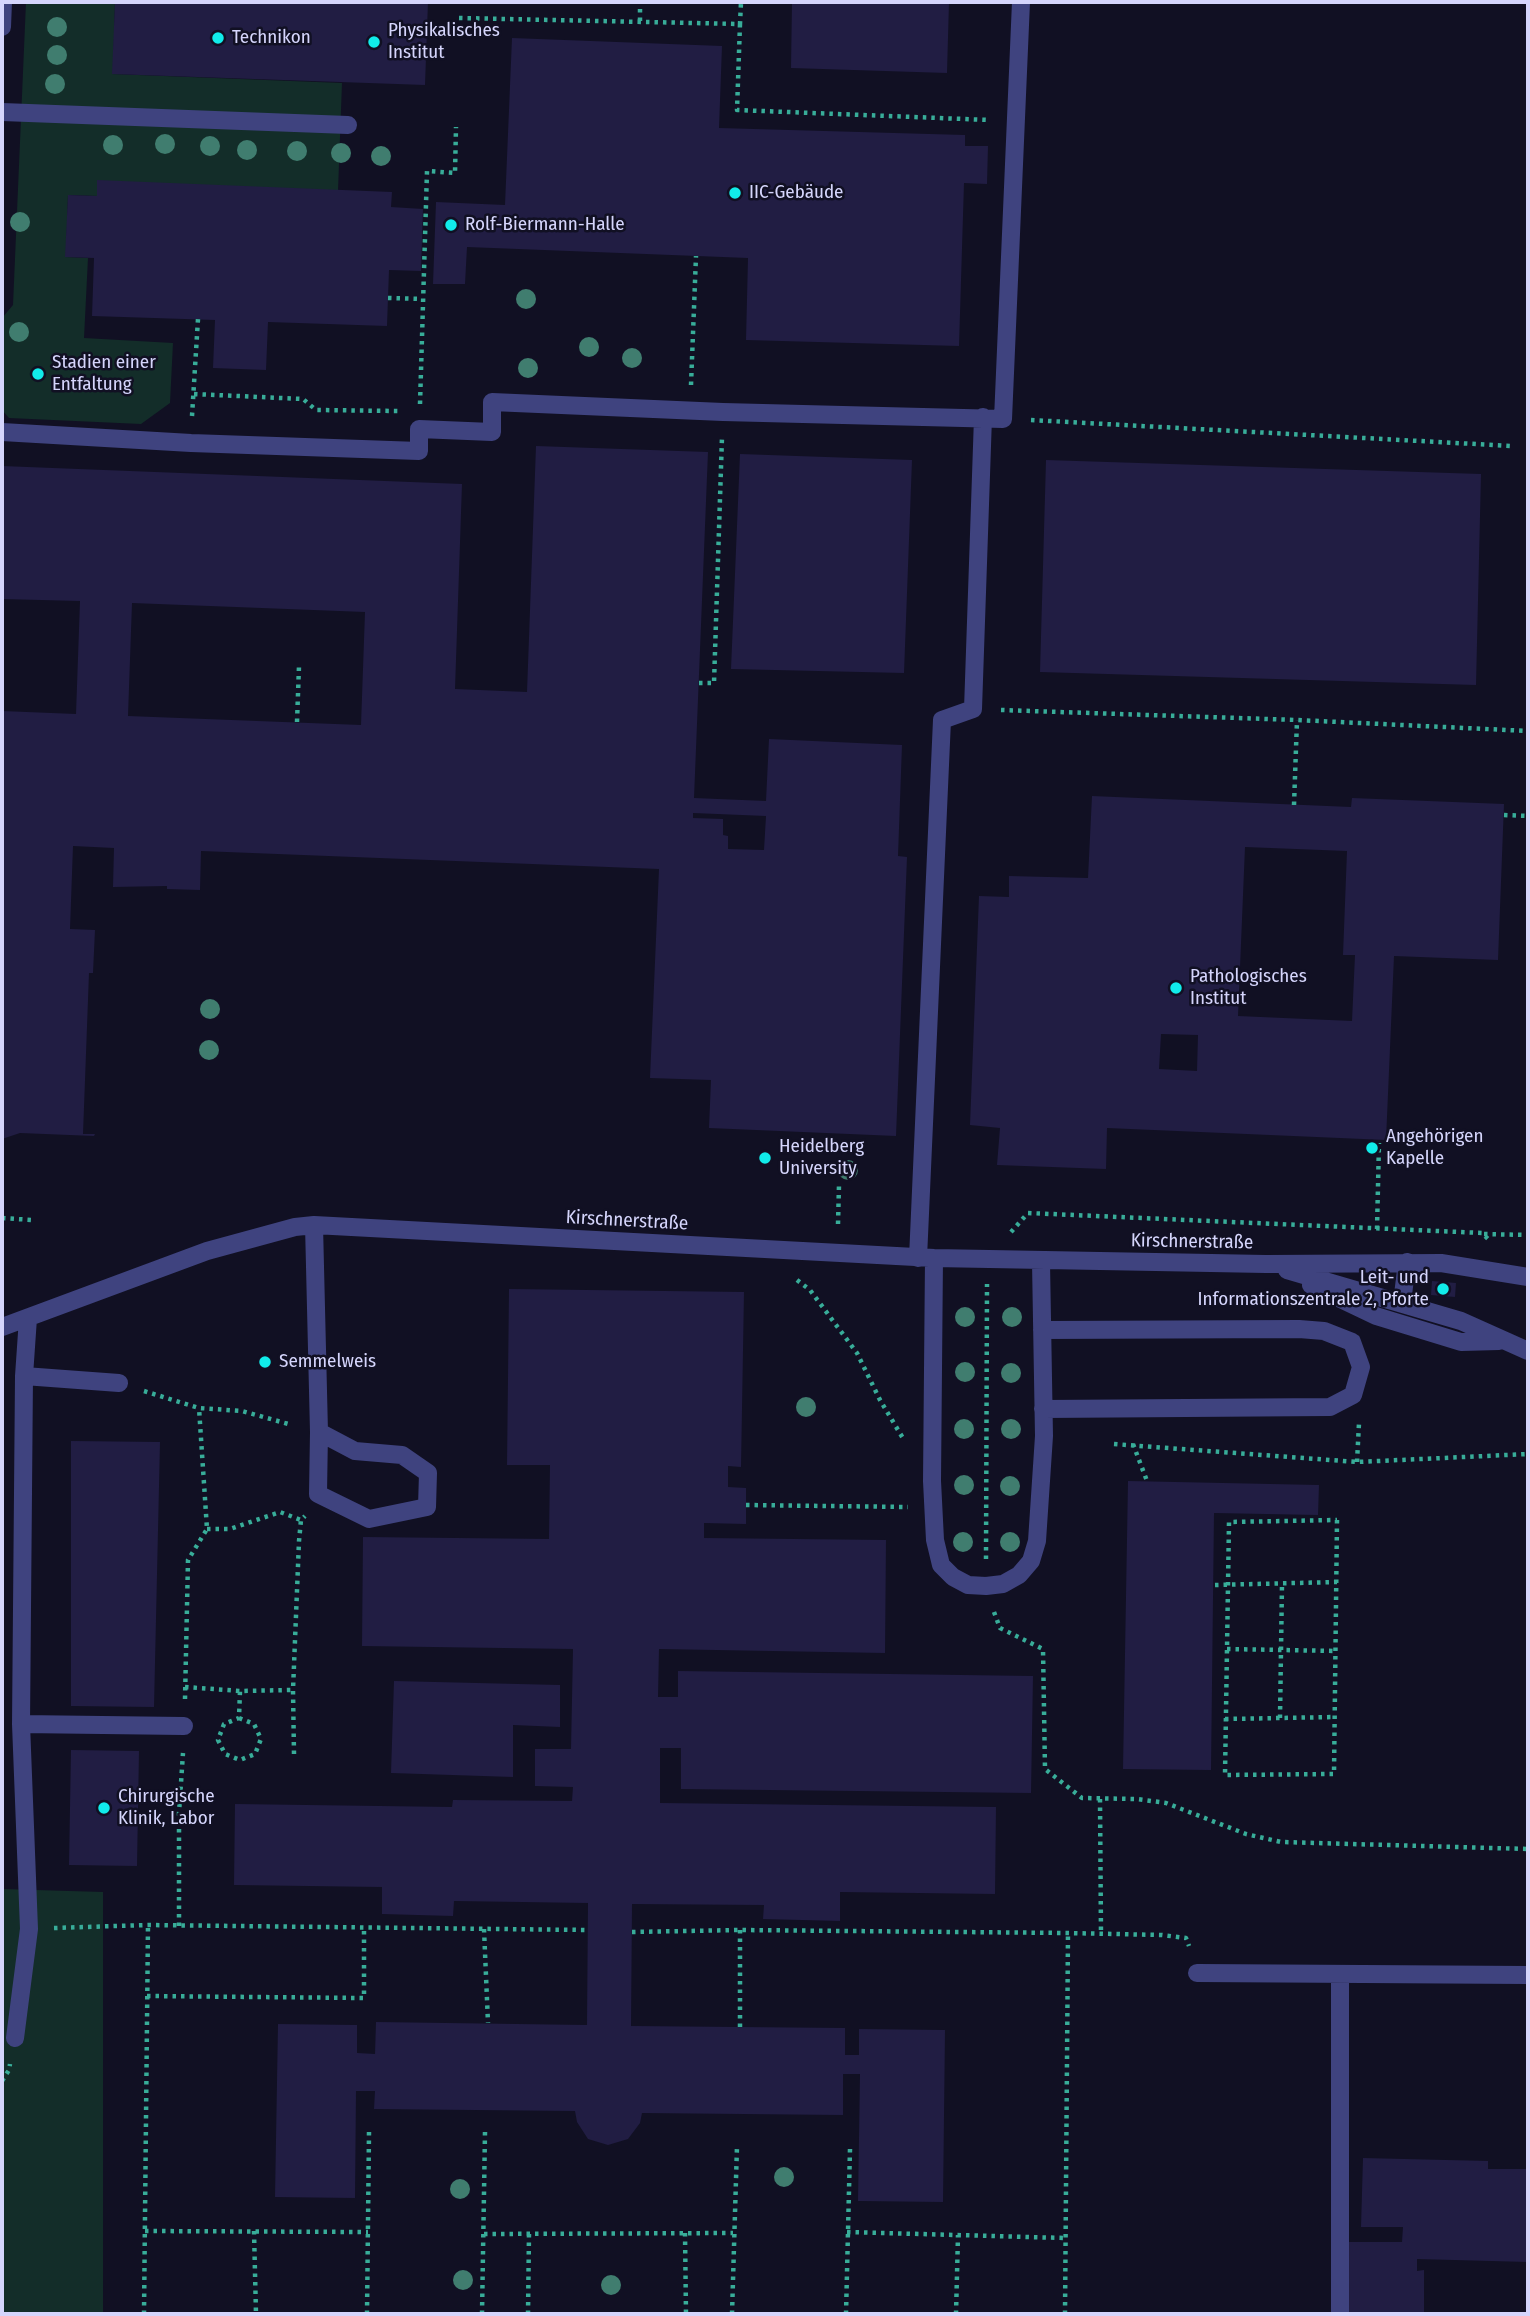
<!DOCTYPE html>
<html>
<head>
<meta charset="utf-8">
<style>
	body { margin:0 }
	#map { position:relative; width:1530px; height:2316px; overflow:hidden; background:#111023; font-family:"Fira Sans Condensed",sans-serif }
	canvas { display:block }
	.frame { position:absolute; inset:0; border:4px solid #d5d5fc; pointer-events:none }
</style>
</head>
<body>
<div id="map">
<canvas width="1530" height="2316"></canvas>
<div class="frame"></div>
</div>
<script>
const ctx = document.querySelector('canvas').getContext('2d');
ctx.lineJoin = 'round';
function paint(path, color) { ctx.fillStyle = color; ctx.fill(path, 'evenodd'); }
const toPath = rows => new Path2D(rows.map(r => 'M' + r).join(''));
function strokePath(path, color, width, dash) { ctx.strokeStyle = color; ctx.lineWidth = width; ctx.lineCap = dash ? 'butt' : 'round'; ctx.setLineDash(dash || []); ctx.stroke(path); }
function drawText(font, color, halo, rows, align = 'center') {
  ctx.font = font + ' "Fira Sans Condensed",sans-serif'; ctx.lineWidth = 5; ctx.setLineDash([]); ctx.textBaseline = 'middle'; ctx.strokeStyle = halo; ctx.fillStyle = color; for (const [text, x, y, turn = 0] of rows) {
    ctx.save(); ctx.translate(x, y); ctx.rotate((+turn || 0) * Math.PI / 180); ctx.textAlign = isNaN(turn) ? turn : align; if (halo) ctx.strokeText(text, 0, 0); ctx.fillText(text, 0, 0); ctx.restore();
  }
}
paint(toPath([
	[26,2,115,2,113,74,342,83,338,191,97,181,97,196,68,195,66,257,88,258,84,338,173,343,170,403,141,424,9,418,2,410,2,318,13,305],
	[2,1889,103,1892,103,2314,2,2314]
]), '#132d29');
paint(toPath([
	[115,2,428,2,425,85,112,74],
	[792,2,949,2,947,73,791,68],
	[512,38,722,46,719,128,965,135,965,146,988,146,987,184,964,183,959,346,746,340,748,258,467,247,465,284,433,284,436,202,505,205],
	[97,180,392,192,391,207,423,209,421,271,389,270,387,326,268,322,266,370,213,368,215,320,92,316,94,258,65,257,68,195,97,196],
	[536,446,708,452,694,798,766,801,769,739,902,745,898,856,907,857,896,1136,709,1128,711,1080,650,1078,659,869,201,851,200,890,167,889,167,886,113,887,114,848,73,846,70,929,95,930,93,973,89,973,83,1134,95,1134,94,1136,20,1133,2,1139,2,711,76,714,80,601,2,599,2,466,462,484,455,689,527,692],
	[132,603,365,612,361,725,128,716],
	[693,813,766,816,764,850,728,849,728,836,723,835,723,819,693,818],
	[740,454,912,460,904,673,731,669],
	[1046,460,1481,474,1476,685,1040,672],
	[1092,796,1351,807,1352,798,1504,804,1498,960,1394,956,1386,1140,1107,1128,1106,1169,997,1165,1000,1128,970,1125,979,896,1009,897,1009,876,1088,878],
	[1245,847,1347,851,1343,955,1355,955,1352,1021,1238,1016],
	[1161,1034,1198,1035,1197,1071,1159,1069],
	[1432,1281,1456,1283,1455,1297,1431,1295],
	[509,1289,744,1292,741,1467,728,1466,728,1487,746,1488,746,1524,704,1523,704,1538,886,1540,885,1653,659,1649,658,1697,678,1697,678,1671,1033,1676,1031,1793,681,1789,681,1748,660,1748,660,1803,996,1807,995,1894,840,1892,840,1921,763,1919,764,1905,632,1904,631,2026,845,2028,845,2055,859,2055,859,2029,945,2030,943,2202,858,2201,860,2074,843,2074,843,2115,642,2113,640,2123,628,2139,608,2145,588,2139,577,2122,575,2111,374,2109,375,2091,356,2091,355,2198,275,2197,278,2024,357,2025,357,2053,375,2054,376,2022,587,2025,588,1903,454,1901,453,1916,382,1914,382,1887,234,1885,235,1804,452,1807,453,1800,572,1801,573,1787,535,1786,535,1749,571,1749,573,1649,362,1646,363,1537,549,1539,550,1465,507,1465],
	[71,1441,160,1442,154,1707,71,1706],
	[1128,1481,1319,1485,1318,1515,1214,1513,1211,1770,1123,1769],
	[394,1681,560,1685,560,1727,513,1725,513,1777,391,1773],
	[71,1750,139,1751,137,1866,69,1865],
	[1363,2158,1488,2161,1488,2169,1528,2169,1528,2262,1417,2259,1417,2271,1424,2270,1424,2314,1346,2314,1347,2242,1402,2242,1403,2227,1361,2227]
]), '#211d43');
strokePath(toPath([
	[459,18,740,24,741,2],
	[640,21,640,2],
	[740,24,737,110,989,120],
	[388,298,422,299],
	[691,385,696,256],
	[194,394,303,399,316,410,399,411],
	[420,404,427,171,455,173,456,127],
	[192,416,198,319],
	[1031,420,1512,446],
	[699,683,714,683,722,437],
	[1001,710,1297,720,1528,731],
	[297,722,299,666],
	[1294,805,1297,720],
	[1504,815,1528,816],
	[2,1218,32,1220],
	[838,1224,839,1185],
	[1377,1229,1379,1143],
	[1011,1232,1028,1213,1482,1233,1491,1242],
	[1484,1234,1528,1235],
	[797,1280,810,1290,857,1353,880,1400,904,1440],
	[144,1391,199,1408,242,1411,292,1425],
	[1114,1444,1357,1462,1528,1454],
	[1133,1444,1147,1481],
	[1357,1462,1359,1423],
	[746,1505,908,1507],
	[1337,1520,1334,1774,1225,1775,1229,1522,1337,1520],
	[207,1529,230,1529,280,1512,301,1520],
	[986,1559,987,1284],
	[1215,1585,1337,1582],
	[994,1612,1000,1628,1043,1649,1045,1769,1082,1798,1137,1799,1166,1803,1246,1834,1281,1842,1528,1849],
	[1227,1649,1336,1651],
	[185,1687,240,1691,293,1690],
	[185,1699,188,1560,207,1529,199,1408],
	[239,1718,254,1724,261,1739,255,1754,240,1760,225,1754,218,1740,224,1724,239,1718,240,1691],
	[1280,1718,1282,1584],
	[1225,1719,1335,1717],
	[294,1754,293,1690,299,1541,301,1520,305,1516],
	[1100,1799,1101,1934],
	[179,1926,179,1813,183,1753],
	[54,1928,148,1925,588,1930],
	[484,1929,488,2023],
	[740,1930,740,2027],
	[632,1932,740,1930,1068,1933,1162,1935,1186,1938,1189,1946],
	[147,1996,364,1998,364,1927],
	[2,2081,9,2070,10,2064],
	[145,2231,368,2232],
	[254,2231,256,2314],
	[847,2232,1065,2238],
	[685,2233,686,2314],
	[484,2234,733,2233],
	[144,2314,148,1925],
	[367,2314,369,2132],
	[482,2314,485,2132],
	[528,2314,529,2233],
	[732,2314,737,2146],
	[846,2314,850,2149],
	[956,2314,958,2235],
	[1065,2314,1068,1933]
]), '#38ad99', 4.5, [3.5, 5]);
strokePath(toPath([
	[2,27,3,2],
	[2,112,348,125],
	[2,432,191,443,419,451,419,429,492,432,492,402,723,412,1003,419,1021,2],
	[314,1225,319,1432,318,1494,369,1519,427,1507,428,1473,402,1455,355,1451,319,1432],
	[918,1258,942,720,973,709,983,417],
	[934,1258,932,1481,935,1540,941,1565,953,1577,968,1585,986,1586,1003,1584,1019,1575,1031,1561,1037,1541,1044,1436,1041,1262],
	[1287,1270,1461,1321,1528,1351],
	[1311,1285,1376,1316,1461,1342,1499,1341],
	[1402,1303,1407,1262],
	[2,1327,207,1251,295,1227,314,1225,934,1258,1266,1264,1441,1263,1528,1277],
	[1042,1330,1299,1329,1324,1331,1352,1342,1361,1367,1353,1395,1330,1407,1043,1409],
	[24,1376,119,1383],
	[21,1724,184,1726],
	[1197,1973,1528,1975],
	[15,2038,29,1929,21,1724,24,1376,28,1318],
	[1340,2314,1340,1974]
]), '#3f437f', 18);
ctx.fillStyle = '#407d6f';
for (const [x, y] of [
	[57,27],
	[57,55],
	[55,84],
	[165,144],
	[113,145],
	[210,146],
	[247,150],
	[297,151],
	[341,153],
	[381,156],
	[20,222],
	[526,299],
	[19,332],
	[589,347],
	[632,358],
	[528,368],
	[210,1009],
	[209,1050],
	[848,1170],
	[965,1317],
	[1012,1317],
	[965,1372],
	[1011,1373],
	[806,1407],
	[964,1429],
	[1011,1429],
	[964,1485],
	[1010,1486],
	[963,1542],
	[1010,1542],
	[784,2177],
	[460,2189],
	[463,2280],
	[611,2285]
]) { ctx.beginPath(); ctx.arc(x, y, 10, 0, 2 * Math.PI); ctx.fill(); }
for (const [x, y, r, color] of [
	[218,38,7,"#11ecea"],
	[374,42,7,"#11ecea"],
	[735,193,7,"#11ecea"],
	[451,225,7,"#11ecea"],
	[38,374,7,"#11ecea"],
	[1176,988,7,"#11ecea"],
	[1372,1148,7,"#11ecea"],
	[765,1158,7,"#11ecea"],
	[1443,1289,7,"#11ecea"],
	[265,1362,7,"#11ecea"],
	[104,1808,7,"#11ecea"]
]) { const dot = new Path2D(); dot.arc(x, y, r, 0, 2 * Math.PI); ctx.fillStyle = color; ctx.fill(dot); strokePath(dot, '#111023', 2.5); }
drawText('19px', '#d5d5fc', '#111023', [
	["Physikalisches",388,31],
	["Institut",388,53],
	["Technikon",232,38],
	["IIC-Gebäude",749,193],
	["Rolf-Biermann-Halle",465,225],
	["Stadien einer",52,363],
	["Entfaltung",52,385],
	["Pathologisches",1190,977],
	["Institut",1190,999],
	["Angehörigen",1386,1137],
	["Kapelle",1386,1159],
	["Heidelberg",779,1147],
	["University",779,1169],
	["Leit- und",1429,1278,"right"],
	["Informationszentrale 2, Pforte",1429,1300,"right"],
	["Semmelweis",279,1362],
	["Chirurgische",118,1797],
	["Klinik, Labor",118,1819]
], 'left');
drawText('19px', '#d5d5fc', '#111023', [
	["Kirschnerstraße",627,1221,3],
	["Kirschnerstraße",1192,1242,1]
]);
</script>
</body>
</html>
